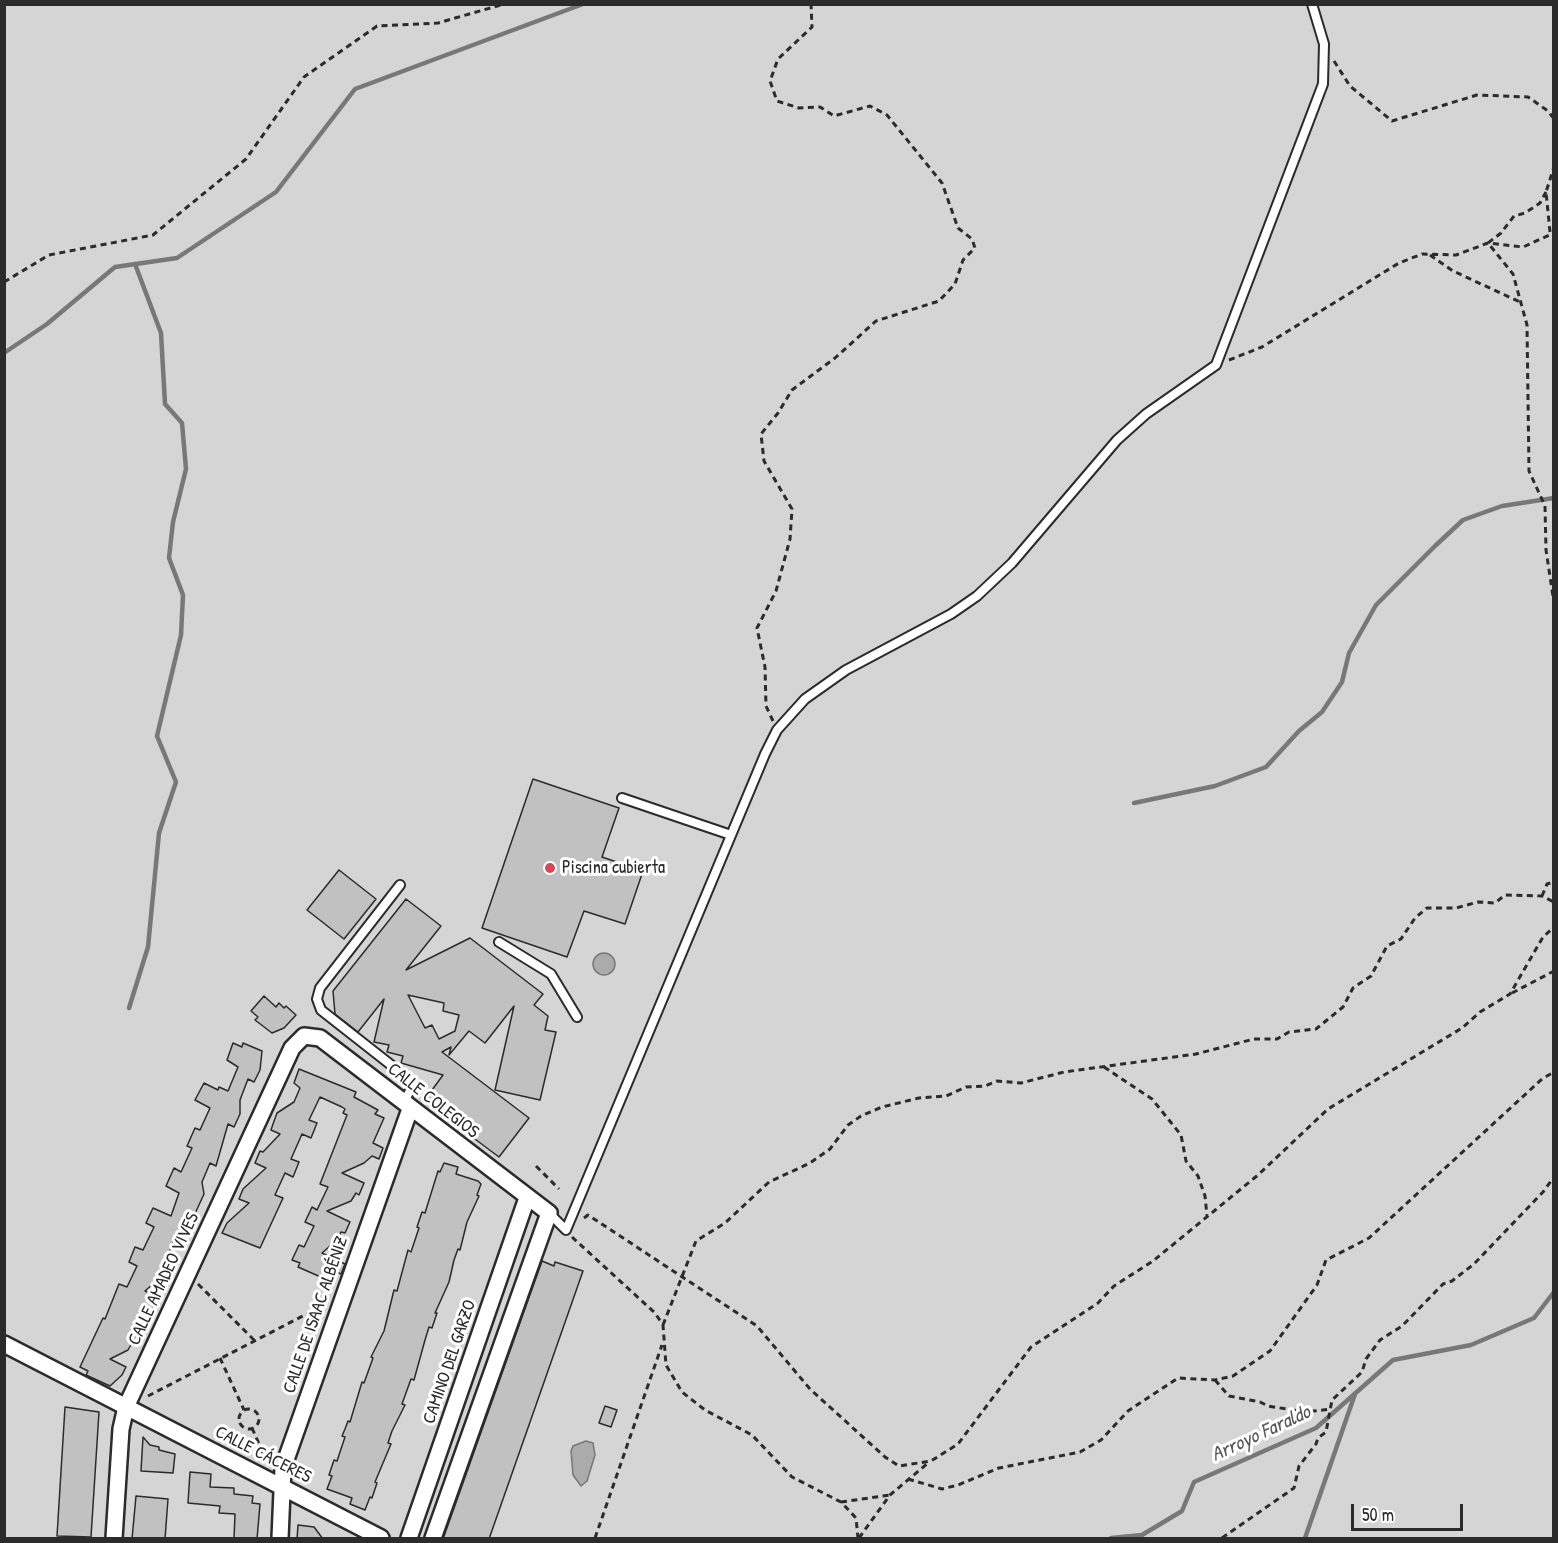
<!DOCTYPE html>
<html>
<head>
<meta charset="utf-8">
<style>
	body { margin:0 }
	#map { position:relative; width:1558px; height:1543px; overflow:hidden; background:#f2f2f2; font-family:"Patrick Hand",sans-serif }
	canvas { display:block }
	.frame { position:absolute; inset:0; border:6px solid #2b2b2b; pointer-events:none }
	.scale { position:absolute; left:1351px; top:1504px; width:112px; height:27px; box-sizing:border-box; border:3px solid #2b2b2b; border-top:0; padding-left:8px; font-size:18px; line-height:21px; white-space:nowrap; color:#2b2b2b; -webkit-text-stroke:4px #fff; paint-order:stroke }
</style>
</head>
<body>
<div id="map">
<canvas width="1558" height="1543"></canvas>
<div class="frame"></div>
<div class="scale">50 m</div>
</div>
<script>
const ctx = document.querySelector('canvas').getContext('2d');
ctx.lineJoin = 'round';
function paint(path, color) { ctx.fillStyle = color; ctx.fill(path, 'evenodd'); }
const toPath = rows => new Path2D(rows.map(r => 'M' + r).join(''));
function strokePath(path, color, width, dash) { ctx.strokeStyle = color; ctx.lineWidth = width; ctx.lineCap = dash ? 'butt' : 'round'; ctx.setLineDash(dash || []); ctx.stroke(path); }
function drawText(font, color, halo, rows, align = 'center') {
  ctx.font = font + ' "Patrick Hand",sans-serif'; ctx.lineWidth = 6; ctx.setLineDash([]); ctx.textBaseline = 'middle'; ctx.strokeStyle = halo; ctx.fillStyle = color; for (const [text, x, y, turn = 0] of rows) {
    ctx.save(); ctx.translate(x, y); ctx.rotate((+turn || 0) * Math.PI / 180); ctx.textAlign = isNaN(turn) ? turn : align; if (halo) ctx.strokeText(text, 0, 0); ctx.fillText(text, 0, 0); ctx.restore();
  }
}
paint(toPath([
	[5,5,1553,5,1553,1538,5,1538]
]), '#d5d5d5');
const water = toPath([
	'593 964a11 11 0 1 1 22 0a11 11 0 1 1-22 0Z',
	[586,1441,593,1443,595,1455,587,1481,581,1486,573,1475,571,1451,573,1446,586,1441]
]);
paint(water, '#ababab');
strokePath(water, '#787878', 1.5);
strokePath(toPath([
	[4,353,47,324,115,267,177,258,276,192,355,89,583,4],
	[1134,803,1215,786,1266,767,1299,731,1322,712,1342,682,1349,653,1376,605,1435,546,1463,520,1502,506,1554,498],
	[129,1008,148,947,159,833,176,782,157,736,181,635,183,595,169,558,173,522,186,469,182,423,165,404,161,333,135,264],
	[1111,1538,1142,1535,1182,1511,1194,1482,1316,1428,1393,1360,1471,1345,1534,1318,1554,1292],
	[1305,1538,1355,1394]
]), '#787878', 4.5);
const building = toPath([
	[533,779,619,808,602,857,643,871,625,924,584,911,567,957,482,928,533,779],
	[339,870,376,899,344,939,307,910,339,870],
	[406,899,441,926,406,970,470,938,543,994,534,1005,548,1016,545,1030,556,1032,540,1100,495,1090,514,1006,485,1043,469,1031,449,1055,451,1047,442,1052,529,1118,499,1157,424,1101,443,1075,401,1063,403,1056,387,1052,389,1045,374,1042,384,999,358,1032,335,1014,333,991,406,899],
	[408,995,444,1003,443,1011,459,1015,455,1031,439,1039,432,1025,425,1028,408,995],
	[264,996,276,1007,279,1003,284,1008,286,1006,296,1015,284,1028,272,1033,255,1020,258,1017,251,1011,264,996],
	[233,1043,242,1047,243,1043,262,1051,260,1070,254,1082,248,1079,240,1100,240,1114,234,1127,228,1124,216,1166,210,1163,202,1182,204,1194,187,1231,173,1242,168,1256,175,1259,170,1269,145,1291,158,1296,152,1309,149,1308,140,1317,135,1330,141,1333,135,1345,132,1343,128,1350,110,1359,126,1367,122,1375,110,1386,86,1375,88,1371,80,1367,103,1318,105,1319,119,1284,127,1287,137,1266,129,1262,135,1247,143,1250,154,1227,146,1223,153,1208,171,1216,179,1193,166,1186,174,1168,181,1172,192,1148,187,1146,195,1128,200,1130,210,1108,195,1100,204,1083,218,1090,219,1087,228,1091,238,1067,227,1060,233,1043],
	[299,1069,356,1092,354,1097,378,1110,375,1114,384,1118,373,1143,383,1148,379,1159,372,1156,364,1163,342,1173,364,1183,359,1195,356,1193,351,1201,327,1211,350,1222,345,1233,341,1232,338,1239,322,1253,345,1264,341,1274,329,1269,323,1278,298,1267,300,1263,292,1260,299,1245,304,1247,314,1226,305,1222,312,1207,317,1210,328,1187,320,1184,347,1115,343,1113,345,1109,342,1107,320,1097,309,1120,317,1123,311,1138,302,1134,291,1159,299,1162,293,1177,285,1173,275,1195,283,1198,260,1248,222,1233,227,1223,249,1203,239,1199,243,1189,266,1168,255,1163,260,1151,263,1152,280,1134,271,1130,273,1124,277,1113,294,1102,300,1088,294,1083,299,1069],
	[444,1163,458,1167,456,1174,478,1181,481,1184,477,1195,479,1196,467,1222,460,1250,458,1249,454,1260,449,1282,435,1313,437,1313,432,1328,429,1327,425,1340,414,1380,411,1379,402,1404,405,1405,392,1431,388,1443,391,1444,375,1482,377,1483,372,1498,370,1497,365,1510,350,1504,352,1498,327,1489,332,1476,329,1475,334,1460,337,1461,345,1437,342,1436,345,1429,348,1421,350,1422,362,1382,364,1383,373,1358,371,1357,384,1331,394,1290,397,1291,408,1250,411,1252,419,1228,417,1227,422,1212,425,1213,438,1171,440,1172,444,1163],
	[542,1261,554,1266,555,1262,583,1271,489,1539,443,1539,542,1261],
	[605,1406,617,1410,611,1427,599,1423,605,1406],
	[65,1407,99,1412,91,1537,57,1536,65,1407],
	[143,1437,150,1445,159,1447,159,1450,175,1454,173,1473,141,1471,143,1437],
	[190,1472,211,1474,210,1487,234,1488,234,1494,253,1496,252,1503,260,1504,257,1539,234,1539,235,1514,219,1513,220,1506,188,1503,190,1472],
	[136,1496,168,1499,165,1539,132,1539,136,1496],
	[298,1525,314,1527,323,1539,297,1539,298,1525]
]);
paint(building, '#c1c1c1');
strokePath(building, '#2b2b2b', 1.5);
const lane = toPath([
	[622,798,731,835],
	[400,885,320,988,317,999,321,1010,414,1083,404,1102],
	[499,942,551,974,577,1017],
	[549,1213,566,1230,765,754,777,730,805,699,846,670,951,614,977,596,1012,563,1117,440,1146,414,1216,365,1323,84,1324,44,1312,4]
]);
const street = toPath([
	[4,1344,381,1538],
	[114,1538,121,1429,126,1407,292,1048,304,1036,320,1038,549,1213,433,1538],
	[280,1538,283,1468,410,1109],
	[409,1538,527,1198]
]);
strokePath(lane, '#2b2b2b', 12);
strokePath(street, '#2b2b2b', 20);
strokePath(toPath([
	[1334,61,1350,86,1392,121,1477,95,1528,97,1548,111,1554,119],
	[1546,192,1540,203,1525,213,1514,216,1501,233,1488,243,1513,274,1527,325,1529,471,1545,506,1546,550,1554,603],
	[1550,232,1546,192,1554,167],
	[1430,255,1453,271,1520,302],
	[4,282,49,255,153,235,246,159,304,77,377,26,438,23,504,4],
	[1229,360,1262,347,1399,263,1422,254,1456,255,1488,243,1523,247,1554,233],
	[773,721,766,706,765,667,757,628,776,591,790,539,792,509,764,461,761,434,778,413,792,390,835,358,876,321,939,301,955,284,963,260,975,248,972,239,958,228,942,183,887,115,870,106,834,116,820,107,799,108,777,101,770,81,778,59,812,27,811,4],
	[1542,896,1547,884,1554,882],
	[1512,993,1554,971],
	[1104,1067,1152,1099,1181,1135,1186,1161,1198,1176,1205,1196,1207,1216],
	[536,1166,559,1189],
	[584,1218,588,1215,757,1326,810,1389,885,1457,899,1466,931,1461,958,1444,1031,1347,1098,1303,1114,1286,1153,1261,1258,1175,1328,1109,1462,1028,1480,1012,1510,994,1543,937,1554,927],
	[572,1237,655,1313,663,1325,666,1365,682,1392,705,1410,752,1435,792,1477,841,1502,856,1518,858,1538],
	[198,1284,254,1340],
	[663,1325,696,1241,725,1223,769,1182,810,1163,830,1149,848,1125,861,1116,882,1107,919,1098,946,1096,966,1087,985,1086,997,1081,1021,1083,1064,1072,1196,1054,1254,1039,1277,1039,1289,1032,1316,1029,1343,1007,1353,988,1371,976,1387,946,1401,939,1415,918,1427,908,1456,908,1478,902,1495,903,1505,895,1542,896,1554,902],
	[220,1358,244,1410],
	[1215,1380,1229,1396,1260,1402,1268,1406,1305,1412,1331,1409],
	[148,1396,326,1304],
	'239 1419a10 10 0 1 1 20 0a10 10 0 1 1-20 0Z',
	[252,1428,267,1462],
	[908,1479,942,1489,958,1485,999,1468,1080,1452,1101,1440,1128,1411,1178,1378,1215,1380,1233,1376,1270,1351,1317,1285,1326,1260,1369,1238,1542,1079,1554,1072],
	[841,1502,890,1495],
	[595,1538,662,1345],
	[859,1538,890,1495,928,1463],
	[1222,1538,1294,1488,1299,1466,1316,1444,1318,1438,1326,1432,1332,1400,1362,1372,1366,1359,1380,1340,1402,1326,1443,1284,1452,1281,1474,1264,1543,1192,1554,1177]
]), '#2b2b2b', 3, [6, 4.5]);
strokePath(lane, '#fff', 8);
strokePath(street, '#fff', 15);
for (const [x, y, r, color] of [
	[550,868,6,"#d1495b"]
]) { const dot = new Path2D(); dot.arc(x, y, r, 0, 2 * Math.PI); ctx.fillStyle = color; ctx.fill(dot); strokePath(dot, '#fff', 2); }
drawText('18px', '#2b2b2b', '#fff', [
	["Piscina cubierta",562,868]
], 'left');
drawText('18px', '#2b2b2b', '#fff', [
	["CALLE COLEGIOS",433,1101,38],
	["CALLE AMADEO VIVES",164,1279,-65],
	["CALLE DE ISAAC ALBÉNIZ",316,1315,-71],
	["CAMINO DEL GARZO",450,1362,-71],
	["CALLE CÁCERES",263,1455,27]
]);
drawText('italic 20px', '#585858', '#fff', [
	["Arroyo Faraldo",1261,1434,-25]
]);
</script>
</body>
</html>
